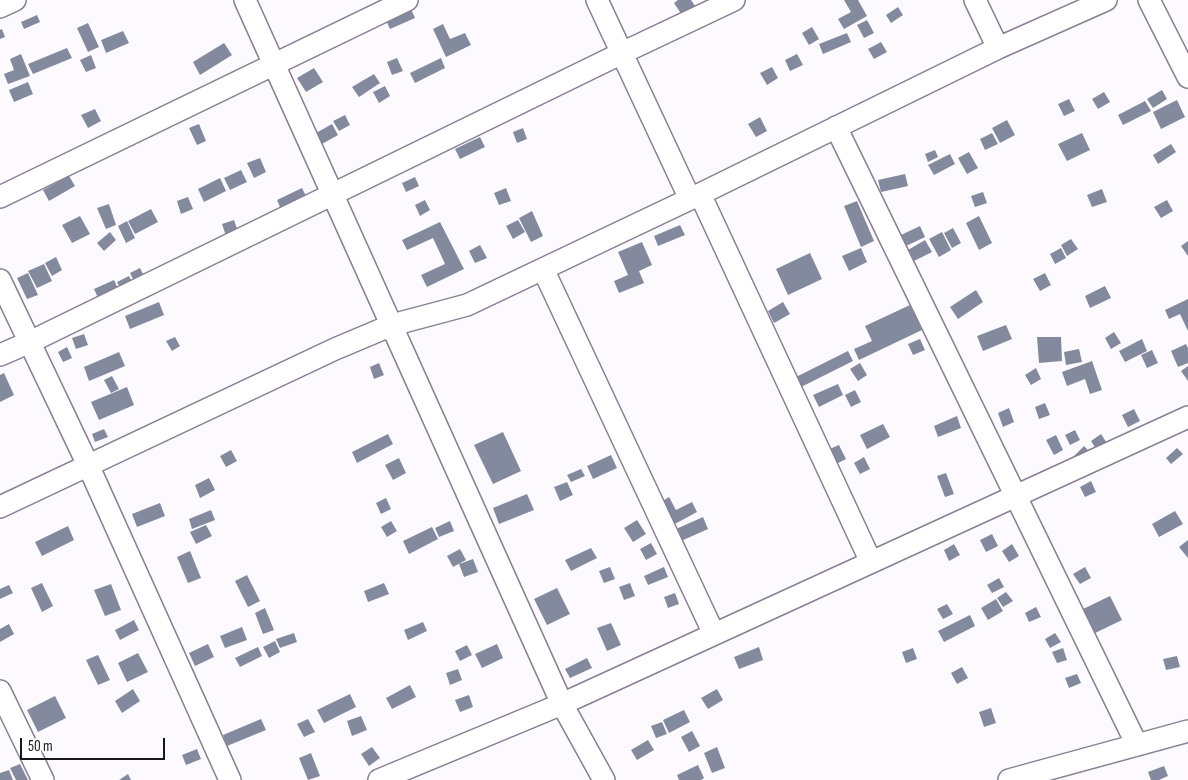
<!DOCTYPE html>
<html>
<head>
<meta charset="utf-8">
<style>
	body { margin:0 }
	#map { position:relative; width:1188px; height:780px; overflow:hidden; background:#fcfafe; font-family:"Sofia Sans Condensed",sans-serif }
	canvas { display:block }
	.scale { position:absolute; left:20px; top:738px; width:145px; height:22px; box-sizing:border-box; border:2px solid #18151c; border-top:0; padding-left:6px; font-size:15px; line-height:18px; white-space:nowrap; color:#18151c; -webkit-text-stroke:4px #fff; paint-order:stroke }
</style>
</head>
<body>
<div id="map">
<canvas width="1188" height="780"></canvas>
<div class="scale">50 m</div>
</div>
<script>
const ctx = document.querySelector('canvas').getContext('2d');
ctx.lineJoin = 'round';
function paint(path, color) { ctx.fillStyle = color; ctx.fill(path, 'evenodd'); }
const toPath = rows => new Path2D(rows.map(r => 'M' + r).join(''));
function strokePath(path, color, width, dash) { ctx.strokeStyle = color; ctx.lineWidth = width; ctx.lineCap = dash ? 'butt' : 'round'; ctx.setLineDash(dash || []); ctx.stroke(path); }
paint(toPath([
	[678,0,691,0,695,6,682,15,674,3],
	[844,0,858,0,867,16,844,29,838,19,851,12],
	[410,7,415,18,390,29,385,18],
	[898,7,903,15,891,23,886,15],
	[37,15,40,22,24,29,21,22],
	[867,20,874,33,864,38,857,25],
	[88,23,99,47,88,52,77,28],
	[443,24,450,39,465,33,471,45,446,57,433,29],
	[812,27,819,39,809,45,802,33],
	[2,29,5,37,0,39,0,30],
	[123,31,129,43,106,53,101,40],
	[847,33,851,42,823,54,819,44],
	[881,42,887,52,874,59,868,49],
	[224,43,232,55,200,75,193,62],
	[67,48,72,58,33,74,28,64],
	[21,54,30,76,8,84,4,74,14,70,10,59],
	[797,54,803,65,790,71,785,60],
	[91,55,96,68,86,72,80,60],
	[397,58,403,71,392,75,387,62],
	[441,58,445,68,415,83,410,73],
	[772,67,778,78,767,85,760,73],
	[314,68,323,82,306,92,297,78],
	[374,74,380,83,359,97,352,87],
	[28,82,33,94,14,102,9,90],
	[385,86,390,96,379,103,373,92],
	[1162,90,1167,99,1153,108,1147,99],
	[1104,92,1110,102,1098,109,1092,99],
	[1069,99,1075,111,1064,116,1058,104],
	[1177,100,1185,117,1161,129,1153,112],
	[1145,101,1151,111,1123,125,1118,115],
	[95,109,101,121,88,128,81,115],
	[345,115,350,125,339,131,333,121],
	[760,117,767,131,756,137,748,124],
	[1007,120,1015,135,1000,143,992,128],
	[199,124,206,141,197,145,189,128],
	[332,124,338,135,322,144,316,133],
	[523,128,527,139,517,143,513,132],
	[992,133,998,144,985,150,980,139],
	[1082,133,1090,150,1067,161,1058,144],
	[480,137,485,147,460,159,455,149],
	[1171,144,1176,152,1158,164,1153,155],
	[935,150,938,157,928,162,925,154],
	[969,152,978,168,967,174,958,158],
	[950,154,955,164,934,175,928,165],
	[260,158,266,172,254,178,247,163],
	[241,170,247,182,230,190,224,178],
	[905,174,908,186,881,192,878,180],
	[69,176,75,186,49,201,43,190],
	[415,177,419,186,406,192,402,183],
	[220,178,226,191,204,202,198,189],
	[302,188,308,200,282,212,277,200],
	[506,188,511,201,499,205,494,193],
	[1102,189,1107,202,1092,207,1087,195],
	[983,192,987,203,975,207,971,196],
	[188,197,193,209,181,214,177,201],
	[425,200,430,210,420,216,415,205],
	[1167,200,1173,211,1161,218,1154,207],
	[857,201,874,241,861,247,844,206],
	[109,204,116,225,106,229,97,208],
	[151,209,158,222,135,234,128,221],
	[532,211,543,236,531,242,519,218],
	[80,216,90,234,72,243,62,225],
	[979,216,992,243,979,250,966,223],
	[234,220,238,232,226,236,222,224],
	[518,220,525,232,513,239,506,226],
	[127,221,135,238,126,243,118,226],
	[440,222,464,269,427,287,421,275,445,264,433,238,407,250,402,240],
	[680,225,685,235,658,246,654,236],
	[920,226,925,237,906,246,901,235],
	[953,228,961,243,952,248,944,233],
	[110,232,116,240,104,251,97,243],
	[942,232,951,250,939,257,929,239],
	[1071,239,1078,249,1067,256,1061,245],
	[925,240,932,252,914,261,908,250],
	[1188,241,1188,256,1181,246],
	[642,242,652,265,639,271,644,283,619,293,614,281,628,275,618,252],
	[480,245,487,258,475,263,469,251],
	[861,248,867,262,849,271,842,256],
	[1061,248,1066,258,1055,264,1050,254],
	[810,253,822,279,788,295,776,269],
	[56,257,62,270,52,276,45,263],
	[44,264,52,281,37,288,28,271],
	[140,268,146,280,136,285,130,273],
	[28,273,38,295,27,299,17,278],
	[1045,273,1051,285,1040,291,1033,279],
	[129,276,135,288,123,294,117,282],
	[114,280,120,293,100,302,94,289],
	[1105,286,1111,298,1090,308,1085,296],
	[976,290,983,302,958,319,950,307],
	[1188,299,1188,331,1180,314,1169,319,1165,310],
	[159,302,164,315,130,329,125,316],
	[783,302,790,314,774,323,768,311],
	[910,305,922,330,859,360,854,349,872,341,865,326],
	[1006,325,1012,339,983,351,977,336],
	[1114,332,1121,343,1111,349,1105,338],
	[84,334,88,345,76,349,72,338],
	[175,337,180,346,172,351,166,341],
	[1037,337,1061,337,1062,361,1039,363],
	[920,339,925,350,913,355,908,344],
	[1142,339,1147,351,1125,362,1119,351],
	[1186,344,1188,348,1188,363,1178,367,1171,351],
	[67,347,72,358,63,362,58,352],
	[1079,349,1082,362,1066,365,1064,352],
	[1152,350,1158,363,1147,368,1141,355],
	[848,351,853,361,795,390,790,380],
	[119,352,125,366,89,381,84,367],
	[1092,361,1102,390,1090,394,1085,379,1067,386,1062,372],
	[379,363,384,375,374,379,370,367],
	[860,363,867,375,858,381,850,369],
	[1188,366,1188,381,1181,371],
	[1036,368,1041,379,1031,385,1025,375],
	[4,373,14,395,0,402,0,375],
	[112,376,119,389,111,393,104,380],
	[838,384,843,395,819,407,813,395],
	[127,387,134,405,99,420,91,402],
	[855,390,861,402,851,407,845,395],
	[1045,403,1050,415,1039,419,1035,407],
	[1009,408,1014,422,1003,427,998,413],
	[1134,409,1140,421,1128,427,1122,415],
	[957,416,961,428,938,437,934,426],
	[883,424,890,437,867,449,860,435],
	[104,429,108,437,95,442,92,434],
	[1075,430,1080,440,1070,445,1065,435],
	[503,432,521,471,493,484,474,445],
	[388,434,393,444,357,463,352,452],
	[1101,434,1108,445,1098,452,1091,441],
	[1056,435,1063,450,1054,455,1046,440],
	[839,445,846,459,832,466,825,451],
	[1084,446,1091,453,1081,462,1074,456],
	[1177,448,1183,454,1171,464,1166,458],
	[231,450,237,461,226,467,220,456],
	[611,455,617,468,593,479,587,466],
	[864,457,870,469,860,474,854,463],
	[399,458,406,473,393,480,385,465],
	[581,469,585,476,571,482,567,475],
	[946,473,954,494,945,497,937,476],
	[209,478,215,490,200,498,195,485],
	[1091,481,1096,492,1085,497,1080,487],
	[567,482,573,495,560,501,554,487],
	[527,494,534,510,499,524,493,508],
	[669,497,676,510,692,502,697,512,673,525,661,502],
	[386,498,391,509,381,514,376,503],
	[160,503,165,516,137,527,132,514],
	[211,510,215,520,192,529,189,519],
	[1175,511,1183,524,1159,537,1152,524],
	[703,517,708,529,681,541,676,529],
	[637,520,646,534,633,542,624,528],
	[391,521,397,531,387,537,381,527],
	[450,521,454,531,439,537,435,528],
	[206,525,212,536,196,544,190,532],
	[68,526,74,540,42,556,35,542],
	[432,527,438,539,409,554,403,541],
	[992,534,998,546,986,552,980,540],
	[1188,540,1188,558,1179,547],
	[651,543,657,554,646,560,640,549],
	[954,544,960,555,949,561,944,550],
	[1012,544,1019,556,1009,562,1002,551],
	[591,548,597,558,571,571,565,560],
	[460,549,466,560,453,567,447,556],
	[190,551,201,578,188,583,177,557],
	[473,559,478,572,464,577,459,564],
	[610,567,615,579,604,583,599,571],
	[664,567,668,577,648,585,644,576],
	[1085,567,1091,578,1080,584,1073,574],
	[247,575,260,601,248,607,235,581],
	[999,578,1004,587,992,593,987,585],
	[42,583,53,606,42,612,31,588],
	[384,583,389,594,368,602,364,591],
	[630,583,635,596,624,600,619,587],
	[111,584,121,610,105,616,94,590],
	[9,585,13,593,0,599,0,589],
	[557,588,570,614,547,625,534,599],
	[1006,592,1013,601,1003,607,997,598],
	[675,593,679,604,668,608,664,597],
	[1110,596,1122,620,1091,635,1079,611],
	[996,599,1003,611,988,620,981,608],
	[947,604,953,614,943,619,937,609],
	[1036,607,1041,617,1029,622,1025,613],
	[265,608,274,630,263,634,255,613],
	[970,615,975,626,944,642,938,631],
	[134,620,139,630,120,640,115,630],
	[423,622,427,631,408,640,404,630],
	[611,623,621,645,607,651,597,628],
	[9,624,14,634,0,642,0,629],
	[242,627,247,640,225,648,220,636],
	[294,633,297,642,280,648,276,639],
	[1055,633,1061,642,1050,648,1045,639],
	[275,641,280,652,269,658,263,647],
	[208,644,214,657,195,666,189,653],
	[497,644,503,658,482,668,475,654],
	[467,645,472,655,460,661,455,651],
	[258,647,262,656,240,667,235,658],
	[759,647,763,660,739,669,734,657],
	[913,648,917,659,906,663,902,652],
	[1063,648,1067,660,1057,663,1052,652],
	[138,653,148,672,127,682,118,663],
	[98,655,110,680,98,685,86,660],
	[1177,656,1180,667,1166,670,1163,659],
	[587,658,592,668,570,678,565,669],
	[962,667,968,678,957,684,951,673],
	[458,669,462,680,450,685,446,673],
	[1077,674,1081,683,1069,688,1065,678],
	[410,685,416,697,392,709,386,698],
	[133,689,140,701,122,713,115,701],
	[717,689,723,700,708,709,701,698],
	[350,694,356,707,324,723,317,710],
	[469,695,473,707,460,712,455,700],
	[55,696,66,718,38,732,27,710],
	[991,708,996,723,984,727,979,712],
	[684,710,690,722,669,733,663,720],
	[361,716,367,730,352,736,347,721],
	[261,719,266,730,227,746,223,735],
	[308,719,315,732,304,737,297,724],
	[662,722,667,734,656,738,651,726],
	[692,731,700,746,689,752,681,737],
	[648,740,654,750,637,760,631,750],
	[372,747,380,758,369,766,361,754],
	[717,747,725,768,712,773,704,753],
	[197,749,201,759,186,765,182,755],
	[311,753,320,776,308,780,299,758],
	[20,764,28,780,16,780,10,768],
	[698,765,704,778,701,780,679,780,677,775],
	[1164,766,1168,776,1159,780,1151,780,1148,772],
	[9,770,13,780,0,780,0,773],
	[128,774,131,780,119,780]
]), '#838a9e');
const minor = toPath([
	[245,0,562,704,604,780],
	[597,0,690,199],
	[975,0,998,48],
	[1149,0,1188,77],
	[0,7,15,0],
	[836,127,1137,745],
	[700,194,871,562],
	[0,197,407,0],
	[543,269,714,634],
	[0,280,88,465,230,780],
	[0,355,30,342,622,53,734,0],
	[0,507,335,349,392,325,467,305,690,199,998,48,1106,0],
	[0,691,43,780],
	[379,780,562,704,1188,417],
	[1009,780,1188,731]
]);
strokePath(minor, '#887f93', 24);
strokePath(minor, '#fff', 21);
</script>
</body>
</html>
